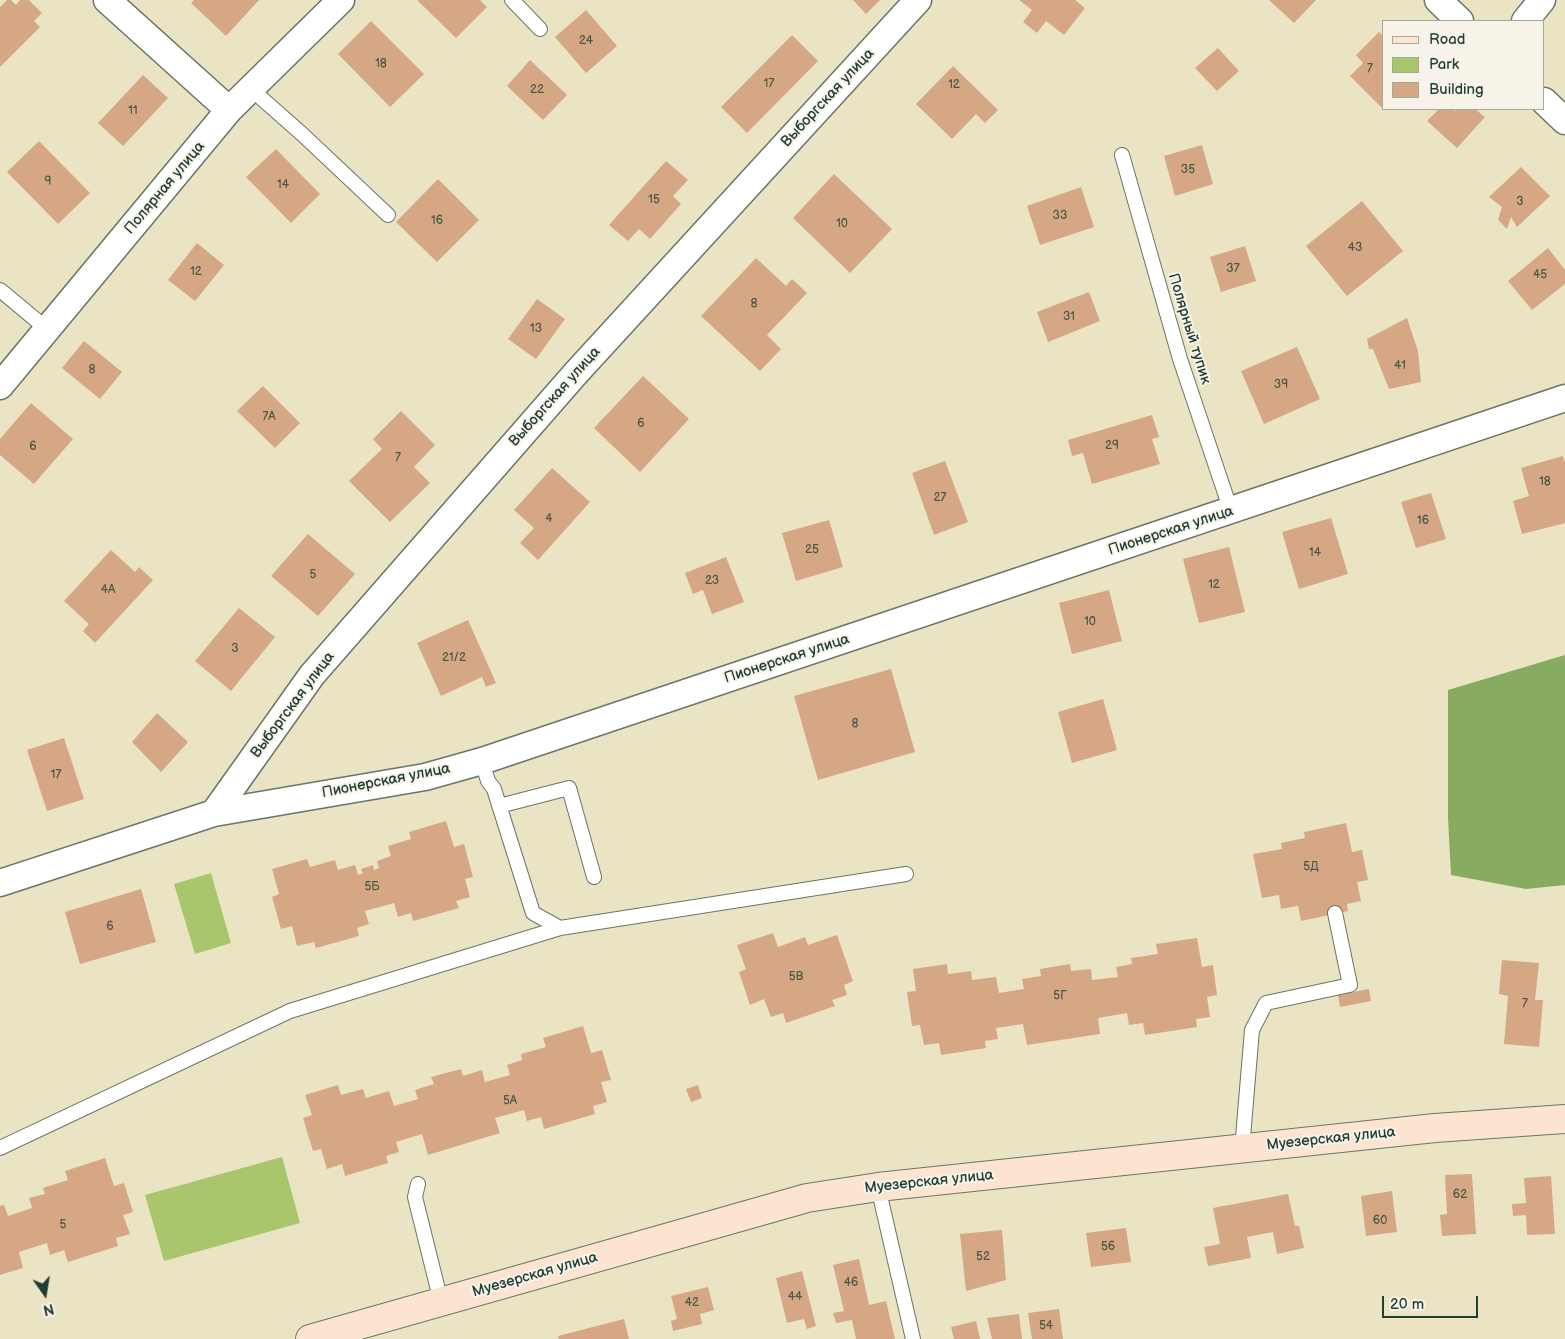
<!DOCTYPE html>
<html>
<head>
<meta charset="utf-8">
<style>
	body { margin:0 }
	#map { position:relative; width:1565px; height:1339px; overflow:hidden; background:#eae4c5; font-family:"Balsamiq Sans",sans-serif }
	canvas { display:block }
	.legend { position:absolute; left:1382px; top:20px; width:162px; height:90px; box-sizing:border-box; background:#f7f3e8; border:1px solid #a1aaa0; margin:0; padding:6px 9px; list-style:none; font-size:15px; color:#1f3d34 }
	.legend li { display:flex; align-items:center; gap:10px; height:25px }
	.legend b { width:25px; border:1px solid #a1aaa0 }
	.north { position:absolute; left:20px; top:1269px; width:50px; height:50px; -webkit-text-stroke:4px #f7f3e8; paint-order:stroke; rotate:167deg; font-size:14px; font-weight:700; line-height:20px; text-align:center; color:#1f3d34 }
	.north::after { content:''; display:block; margin:auto; width:18px; height:22px; background:#1f3d34; clip-path:polygon(50% 0,100% 100%,50% 72%,0 100%) }
	.scale { position:absolute; left:1382px; top:1296px; width:96px; height:22px; box-sizing:border-box; border:2px solid #1f3d34; border-top:0; padding-left:6px; font-size:15px; line-height:18px; white-space:nowrap; color:#1f3d34; -webkit-text-stroke:4px #f7f3e8; paint-order:stroke }
</style>
</head>
<body>
<div id="map">
<canvas width="1565" height="1339"></canvas>
<ul class="legend">
<li><b style="height:6px;background:#fde4d1"></b>Road</li>
<li><b style="height:14px;background:#aac66c"></b>Park</li>
<li><b style="height:14px;background:#d5a785"></b>Building</li>
</ul>
<div class="north">N</div>
<div class="scale">20 m</div>
</div>
<script>
const ctx = document.querySelector('canvas').getContext('2d');
ctx.lineJoin = 'round';
function paint(path, color) { ctx.fillStyle = color; ctx.fill(path, 'evenodd'); }
const toPath = rows => new Path2D(rows.map(r => 'M' + r).join(''));
function strokePath(path, color, width, dash) { ctx.strokeStyle = color; ctx.lineWidth = width; ctx.lineCap = dash ? 'butt' : 'round'; ctx.setLineDash(dash || []); ctx.stroke(path); }
function drawText(font, color, halo, rows, align = 'center') {
  ctx.font = font + ' "Balsamiq Sans",sans-serif'; ctx.lineWidth = 4; ctx.setLineDash([]); ctx.textBaseline = 'middle'; ctx.strokeStyle = halo; ctx.fillStyle = color; for (const [text, x, y, turn = 0] of rows) {
    ctx.save(); ctx.translate(x, y); ctx.rotate((+turn || 0) * Math.PI / 180); ctx.textAlign = isNaN(turn) ? turn : align; if (halo) ctx.strokeText(text, 0, 0); ctx.fillText(text, 0, 0); ctx.restore();
  }
}
paint(toPath([
	[211,873,231,943,195,954,174,884],
	[282,1157,300,1223,164,1261,145,1195]
]), '#aac66c');
paint(toPath([
	[1565,655,1565,885,1526,889,1451,875,1448,818,1448,690]
]), '#87ab60');
paint(toPath([
	[7,0,11,0,16,5,20,0,29,0,42,13,34,21,40,27,0,67,0,7],
	[194,0,259,0,226,36,191,3],
	[417,0,480,0,487,7,456,38],
	[853,0,880,0,866,14],
	[1019,0,1075,0,1085,8,1064,35,1046,21,1037,33,1023,22,1032,10],
	[1269,0,1316,0,1294,23],
	[586,10,617,46,586,73,555,37],
	[371,21,424,74,390,107,338,54],
	[1379,32,1384,37,1383,109,1350,76,1363,63,1356,55],
	[792,35,818,61,747,133,721,107],
	[1218,48,1239,71,1217,91,1195,68],
	[530,60,567,95,543,120,507,86],
	[953,66,998,110,985,123,976,114,952,139,916,104],
	[143,75,168,98,123,146,98,123],
	[1439,109,1453,109,1455,111,1457,109,1475,109,1485,117,1457,148,1427,121],
	[39,141,90,193,58,224,7,172],
	[1202,145,1213,184,1175,196,1164,156],
	[276,149,320,194,291,223,246,177],
	[666,161,688,180,673,196,681,204,650,239,639,229,628,241,609,225],
	[1521,167,1550,196,1517,227,1511,217,1507,229,1498,220,1502,207,1489,197],
	[834,174,892,229,850,273,793,218],
	[438,179,479,220,437,262,396,222],
	[1081,187,1094,227,1040,245,1027,206],
	[1362,201,1403,251,1347,296,1306,246],
	[197,243,224,265,195,301,168,280],
	[1245,246,1256,281,1221,292,1210,257],
	[1548,248,1565,270,1565,284,1532,310,1508,281],
	[756,258,786,286,792,279,807,293,767,335,781,349,760,371,701,316],
	[1089,292,1100,321,1048,342,1037,312],
	[537,299,565,319,536,359,508,339],
	[1407,318,1418,351,1421,382,1389,389,1373,349,1369,349,1367,339],
	[84,341,122,372,100,399,62,368],
	[1297,347,1320,399,1264,424,1241,371],
	[643,376,689,419,640,472,594,428],
	[263,386,300,423,275,448,237,411],
	[31,403,73,439,34,484,0,455,0,439],
	[401,411,435,445,414,467,430,483,390,522,349,481,382,449,373,439],
	[1152,415,1159,437,1152,439,1160,464,1092,484,1083,453,1072,456,1068,440],
	[1563,456,1565,463,1565,523,1522,534,1513,501,1529,496,1521,468],
	[945,461,968,522,934,535,912,473],
	[552,468,590,502,538,560,520,543,534,528,514,510],
	[1431,493,1446,539,1416,548,1401,502],
	[1331,518,1348,574,1299,589,1282,532],
	[829,520,843,567,796,581,782,533],
	[308,534,355,574,318,616,271,576],
	[1229,547,1245,612,1199,623,1183,559],
	[111,550,135,572,139,567,153,580,95,643,83,631,89,624,64,601],
	[726,557,744,602,712,614,703,590,693,594,685,573],
	[1109,590,1122,641,1072,654,1059,603],
	[239,608,275,637,231,691,195,661],
	[468,620,496,683,486,687,482,677,441,696,417,643],
	[891,669,915,752,818,780,794,696],
	[1103,699,1117,750,1072,763,1058,712],
	[157,713,188,742,161,772,132,742],
	[64,738,84,799,47,811,27,750],
	[446,821,454,847,464,844,473,877,465,879,470,897,456,901,459,908,413,921,411,913,398,917,394,903,365,911,369,924,357,928,359,936,316,948,314,942,297,946,292,926,281,929,272,897,279,894,272,869,307,859,310,867,335,860,338,870,355,865,358,875,363,873,361,869,373,865,374,870,379,868,377,861,391,856,388,846,411,839,409,832],
	[1346,823,1352,852,1362,850,1368,880,1357,882,1361,901,1347,904,1348,911,1301,921,1298,906,1281,909,1279,895,1262,898,1253,854,1282,849,1281,843,1305,838,1304,832],
	[141,889,156,942,80,964,65,912],
	[773,933,778,947,805,937,808,945,837,935,853,981,844,985,847,995,832,1000,835,1006,786,1023,783,1013,771,1017,764,999,750,1005,739,972,746,969,737,945],
	[1197,938,1202,967,1213,965,1217,995,1207,997,1210,1017,1196,1019,1197,1027,1145,1035,1143,1023,1129,1025,1127,1013,1098,1018,1100,1034,1027,1045,1023,1024,996,1028,998,1039,985,1041,986,1048,941,1055,939,1043,924,1045,920,1025,912,1026,907,992,916,991,913,969,947,964,948,974,971,971,972,980,996,977,999,993,1024,989,1022,979,1041,976,1040,969,1070,964,1071,971,1091,969,1092,980,1118,977,1116,967,1132,964,1131,958,1158,954,1156,944],
	[1502,960,1539,963,1535,1000,1543,1000,1539,1047,1504,1044,1508,996,1499,994],
	[1369,989,1371,1001,1340,1007,1338,995],
	[583,1026,591,1053,602,1050,611,1080,601,1082,607,1102,593,1106,595,1114,544,1129,541,1117,527,1121,524,1110,495,1118,500,1133,428,1155,422,1134,396,1142,399,1152,386,1156,388,1163,345,1176,342,1164,327,1169,321,1149,313,1151,303,1118,312,1115,305,1095,338,1085,341,1095,363,1089,366,1098,389,1091,394,1106,418,1099,415,1090,434,1084,431,1077,461,1069,463,1076,482,1070,485,1082,510,1075,507,1065,522,1060,521,1054,546,1047,543,1038],
	[698,1085,702,1098,691,1102,686,1089],
	[105,1158,114,1186,124,1183,133,1212,123,1215,130,1234,116,1238,118,1246,68,1262,64,1250,50,1255,47,1243,19,1252,23,1268,0,1275,0,1206,4,1205,8,1216,32,1208,29,1198,45,1194,43,1188,68,1180,65,1171],
	[1472,1174,1476,1234,1442,1236,1440,1215,1447,1214,1445,1175],
	[1551,1176,1555,1234,1527,1235,1526,1215,1513,1216,1512,1204,1526,1203,1524,1178],
	[1392,1191,1397,1232,1366,1236,1361,1196],
	[1288,1194,1295,1226,1299,1226,1304,1248,1277,1254,1273,1232,1247,1237,1251,1258,1208,1266,1204,1247,1220,1244,1213,1208],
	[1126,1228,1131,1262,1091,1267,1086,1233],
	[1002,1230,1006,1280,966,1291,960,1234],
	[859,1259,869,1305,886,1301,895,1339,856,1339,852,1320,836,1323,833,1313,844,1311,833,1265],
	[802,1271,816,1326,807,1329,804,1319,787,1323,776,1278],
	[708,1287,714,1310,700,1314,702,1324,673,1331,671,1321,677,1319,671,1296],
	[1059,1309,1063,1339,1032,1339,1028,1313],
	[1019,1314,1022,1339,992,1339,987,1318],
	[624,1319,629,1339,559,1339,558,1336],
	[976,1321,980,1339,954,1339,951,1327]
]), '#d5a785');
const service = toPath([
	[512,0,540,29],
	[251,89,302,134,388,215],
	[1122,155,1180,359,1231,511],
	[0,290,47,329],
	[482,761,488,781,494,789,533,913,560,928],
	[499,806,569,788,594,877],
	[0,1148,290,1011,560,928,906,874],
	[1242,1149,1252,1030,1266,1003,1350,985,1335,913],
	[418,1184,415,1197,441,1302],
	[878,1187,913,1339]
]);
const minor = toPath([
	[107,0,229,110],
	[1438,0,1460,21],
	[1525,21,1542,0],
	[1544,101,1565,121],
	[0,386,229,110,341,0],
	[214,813,312,675,576,373,918,0],
	[0,883,214,813,425,777,482,761,1565,398]
]);
const secondary = toPath([
	[310,1339,807,1198,878,1187,1435,1128,1565,1119]
]);
strokePath(service, '#667767', 16);
strokePath(minor, '#667767', 29);
strokePath(secondary, '#667767', 30);
strokePath(service, '#fff', 14);
strokePath(minor, '#fff', 26);
strokePath(secondary, '#fde4d1', 28);
drawText('12px', '#4c5848', null, [
	["24",586,41],
	["18",381,64],
	["7",1370,69],
	["17",769,84],
	["12",954,85],
	["22",537,90],
	["11",133,111],
	["35",1188,170],
	["9",48,182],
	["14",283,185],
	["15",654,200],
	["3",1520,202],
	["33",1060,216],
	["16",437,221],
	["10",842,224],
	["43",1355,248],
	["37",1233,269],
	["12",196,272],
	["45",1540,275],
	["8",754,304],
	["31",1069,317],
	["13",536,329],
	["41",1400,366],
	["8",92,370],
	["39",1281,385],
	["7А",269,417],
	["6",641,424],
	["29",1112,446],
	["6",33,447],
	["7",398,458],
	["18",1545,482],
	["27",940,498],
	["4",549,519],
	["16",1423,521],
	["25",812,550],
	["14",1315,553],
	["5",313,575],
	["23",712,581],
	["12",1214,585],
	["4А",108,590],
	["10",1090,622],
	["3",235,649],
	["21/2",454,658],
	["8",855,724],
	["17",56,775],
	["5Д",1311,867],
	["5Б",372,887],
	["6",110,927],
	["5В",796,977],
	["5Г",1060,996],
	["7",1525,1004],
	["5А",510,1101],
	["62",1460,1195],
	["60",1380,1221],
	["5",63,1225],
	["56",1108,1247],
	["52",983,1257],
	["46",851,1283],
	["44",795,1297],
	["42",692,1303],
	["54",1046,1326]
]);
drawText('15px', '#1f3d34', '#f7f3e8', [
	["Выборгская улица",828,98,-47],
	["Полярная улица",165,188,-50],
	["Полярный тупик",1189,329,73],
	["Выборгская улица",555,397,-48],
	["Пионерская улица",1171,531,-18],
	["Пионерская улица",787,659,-18],
	["Выборгская улица",293,705,-53],
	["Пионерская улица",386,781,-11],
	["Муезерская улица",1331,1139,-6],
	["Муезерская улица",929,1182,-6],
	["Муезерская улица",535,1275,-16]
]);
</script>
</body>
</html>
